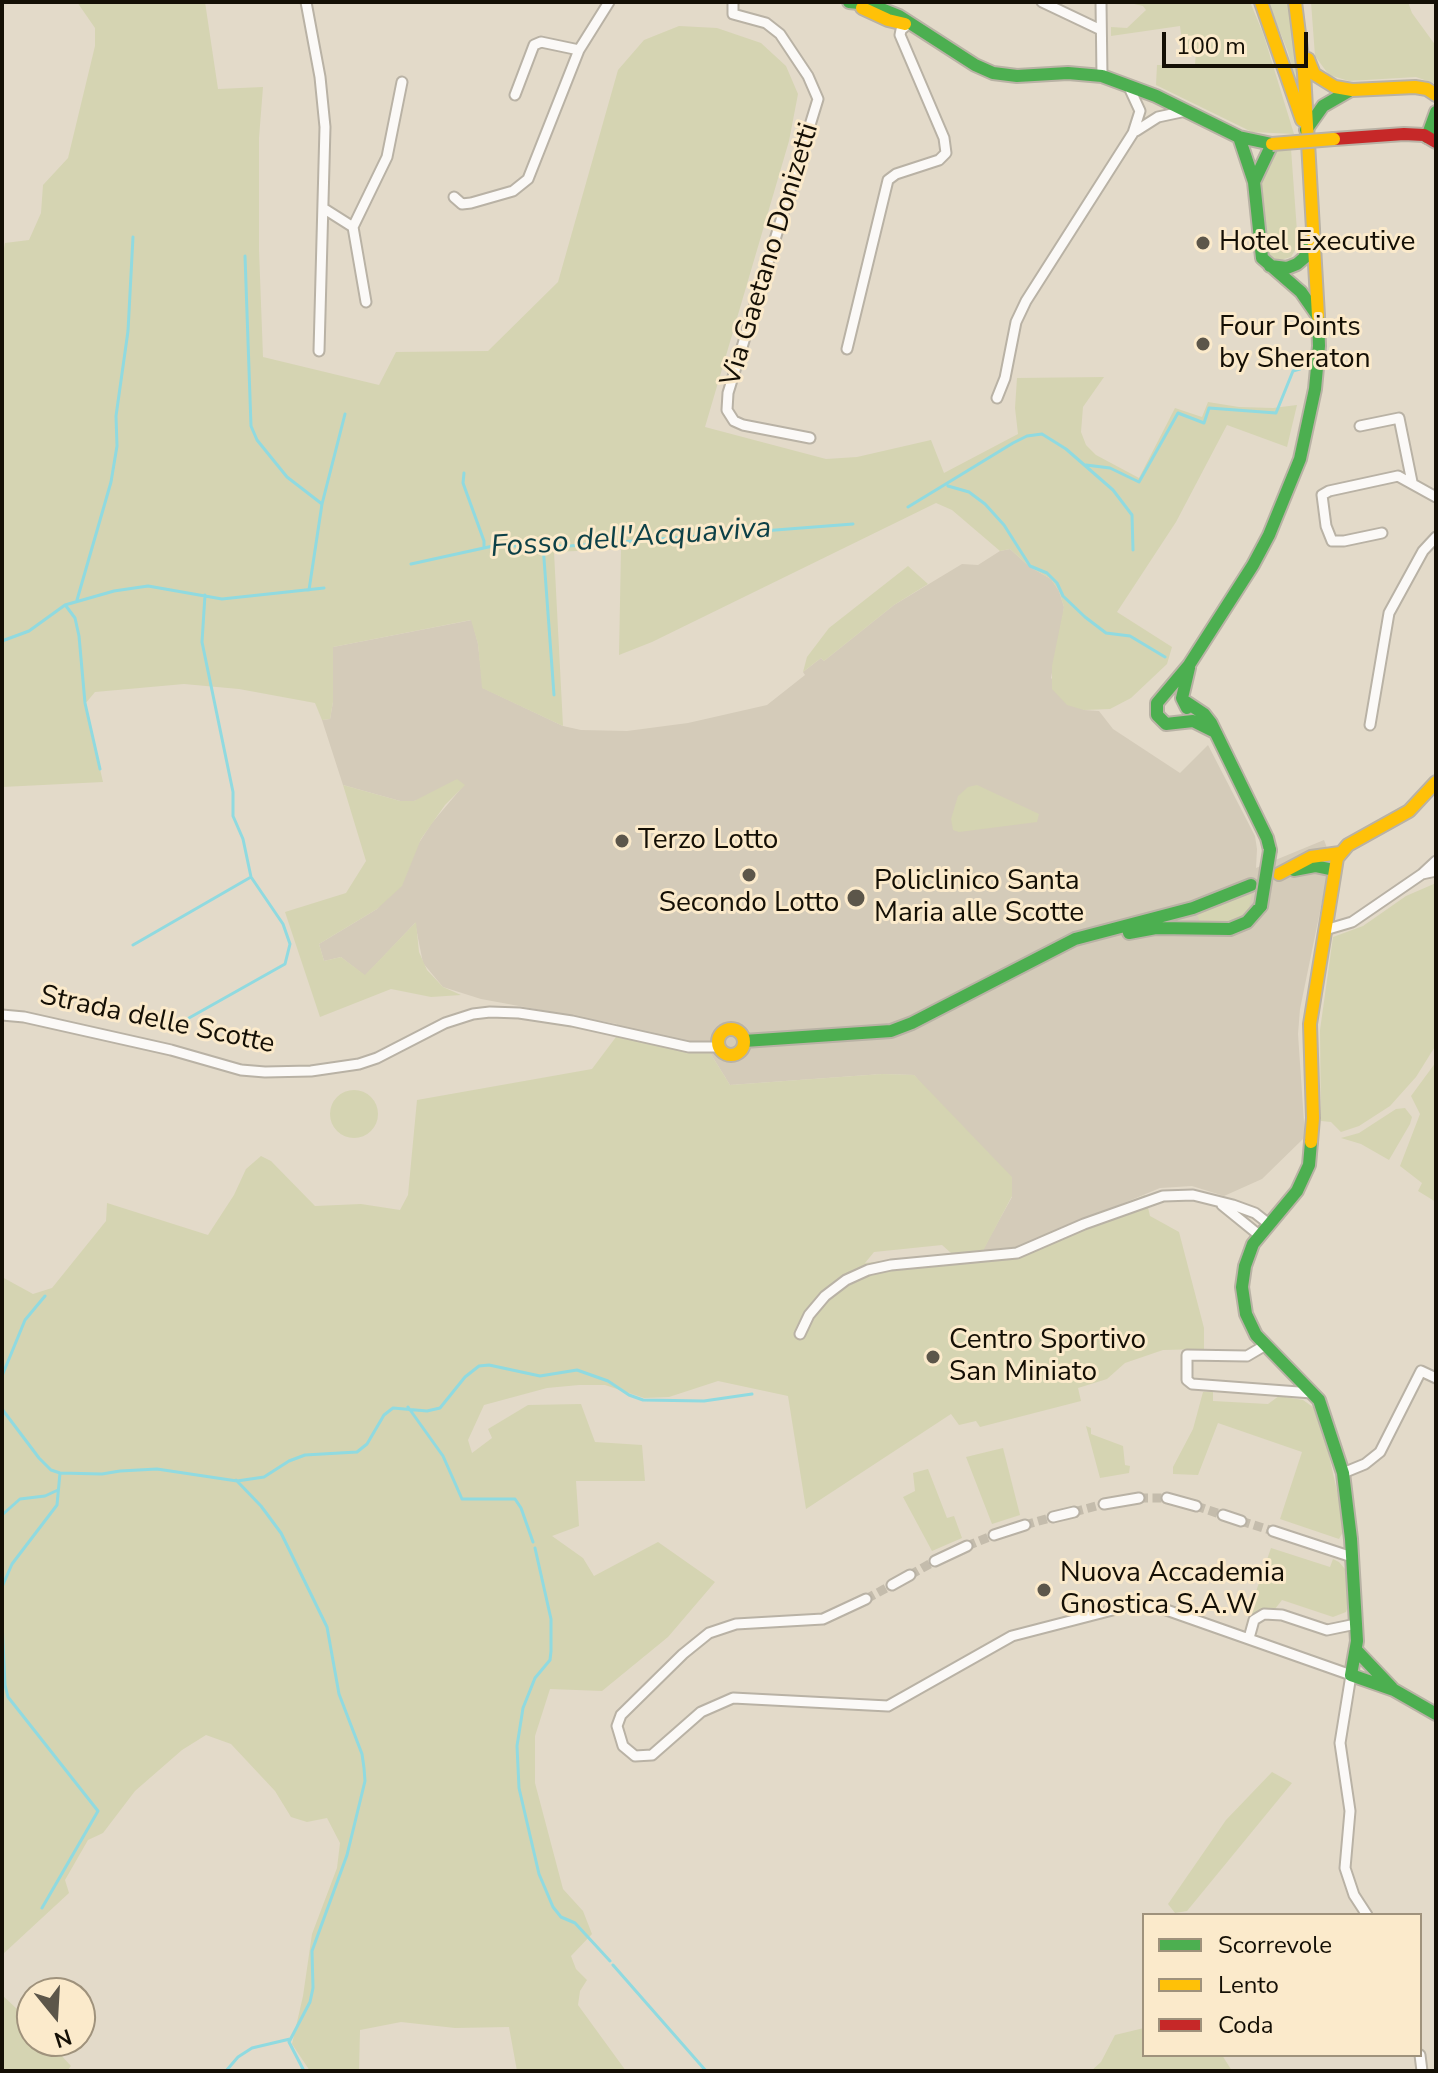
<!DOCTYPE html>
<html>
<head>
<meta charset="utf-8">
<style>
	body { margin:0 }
	#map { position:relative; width:1438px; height:2073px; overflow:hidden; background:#e3dac9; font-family:"Nunito Sans",sans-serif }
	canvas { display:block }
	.frame { position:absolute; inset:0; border:4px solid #140f05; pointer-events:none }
	.legend { position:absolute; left:1142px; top:1913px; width:280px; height:144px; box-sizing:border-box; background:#fbeacb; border:2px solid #9f927c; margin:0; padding:10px 14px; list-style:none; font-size:24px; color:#140f05 }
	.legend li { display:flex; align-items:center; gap:16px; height:40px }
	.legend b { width:40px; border:2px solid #9f927c }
	.north { position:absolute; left:16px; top:1977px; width:80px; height:80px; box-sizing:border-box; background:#fbeacb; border:2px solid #9f927c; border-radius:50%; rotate:162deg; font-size:22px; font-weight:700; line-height:32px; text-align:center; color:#140f05 }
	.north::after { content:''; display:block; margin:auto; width:28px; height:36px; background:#5c564a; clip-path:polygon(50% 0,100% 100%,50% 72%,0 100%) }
	.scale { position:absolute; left:1162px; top:32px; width:146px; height:36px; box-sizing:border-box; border:4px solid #140f05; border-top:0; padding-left:10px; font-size:24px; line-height:28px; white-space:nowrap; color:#140f05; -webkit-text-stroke:6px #fbeacb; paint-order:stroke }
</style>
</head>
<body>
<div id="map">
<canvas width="1438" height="2073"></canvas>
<div class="frame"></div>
<ul class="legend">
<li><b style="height:10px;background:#4caf50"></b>Scorrevole</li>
<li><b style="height:10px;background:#ffc107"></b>Lento</li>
<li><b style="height:10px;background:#c62828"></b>Coda</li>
</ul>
<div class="north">N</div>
<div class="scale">100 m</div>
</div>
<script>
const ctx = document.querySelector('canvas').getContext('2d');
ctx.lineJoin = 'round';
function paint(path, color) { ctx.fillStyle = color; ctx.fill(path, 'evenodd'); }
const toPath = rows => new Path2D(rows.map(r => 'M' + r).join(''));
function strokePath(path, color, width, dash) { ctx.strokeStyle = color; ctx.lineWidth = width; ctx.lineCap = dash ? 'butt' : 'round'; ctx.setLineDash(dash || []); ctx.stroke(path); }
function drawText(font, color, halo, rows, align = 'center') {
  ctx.font = font + ' "Nunito Sans",sans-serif'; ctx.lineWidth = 6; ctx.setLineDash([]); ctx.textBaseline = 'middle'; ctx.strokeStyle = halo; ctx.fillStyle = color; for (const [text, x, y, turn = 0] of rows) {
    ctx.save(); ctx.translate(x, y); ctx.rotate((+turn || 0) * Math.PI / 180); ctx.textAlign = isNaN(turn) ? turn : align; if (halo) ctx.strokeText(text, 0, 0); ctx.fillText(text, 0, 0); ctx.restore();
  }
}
paint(toPath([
	[1010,549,1030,567,1051,579,1059,591,1064,607,1063,615,1051,678,1084,710,1099,711,1113,729,1180,773,1208,745,1255,836,1257,849,1256,868,1324,840,1331,858,1300,1009,1298,1034,1305,1137,1262,1179,1224,1196,1192,1186,1160,1188,1016,1248,982,1251,1012,1197,914,1075,882,1074,730,1085,709,1051,616,1028,617,1024,481,999,443,987,423,963,415,923,365,976,341,957,324,961,319,944,377,909,431,824,464,785,414,801,400,801,343,785,322,720,330,719,333,702,333,647,472,620,478,644,483,688,563,726,581,730,627,731,688,723,767,705,805,675,803,672,821,658,824,661,894,605,962,564,978,565,1000,551]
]), '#d4cbb9');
paint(toPath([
	[77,2,205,2,218,89,263,87,259,138,259,250,263,357,379,385,396,352,488,351,558,282,618,70,644,40,679,26,717,28,761,43,786,66,798,94,789,141,705,427,826,459,857,457,931,440,944,473,1018,434,1015,408,1017,378,1104,377,1083,407,1081,432,1086,445,1096,455,1139,478,1175,408,1202,417,1208,402,1239,407,1273,408,1297,405,1287,447,1227,425,1176,522,1117,612,1172,647,1167,664,1131,698,1110,709,1084,710,1067,705,1052,689,1052,666,1064,607,1059,591,1051,579,1030,567,1010,549,1000,551,952,510,936,503,652,642,619,655,621,549,554,552,563,726,482,688,478,644,471,620,333,647,333,702,330,719,322,720,315,703,239,689,184,684,95,692,85,704,103,782,2,787,2,260,5,243,29,240,41,213,43,185,68,158,95,46,95,28],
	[1125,2,1250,2,1263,33,1294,134,1252,132,1156,85,1157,65,1195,65,1196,50,1183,49,1180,26,1111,36,1111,27,1127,28,1146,10,1143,6],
	[1268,2,1288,2,1294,25,1302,91,1298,92,1288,52],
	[1311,2,1408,2,1412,13,1436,46,1436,84,1416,77,1349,81,1329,75,1315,56],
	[1291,149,1298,245,1291,257,1277,261,1268,255,1266,250,1260,178,1272,150],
	[908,566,928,584,894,605,824,661,821,658,803,672,807,657,829,628],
	[457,779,465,785,445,805,421,839,402,886,377,909,319,944,324,961,341,957,365,975,416,922,419,952,427,970,443,987,461,995,431,997,391,989,320,1017,285,912,346,893,366,861,343,785,400,801,414,801],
	[977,785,1039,814,1037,822,959,832,953,830,951,819,958,796,968,787],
	[1436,883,1436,1045,1416,1077,1390,1106,1359,1126,1341,1132,1331,1122,1321,1121,1320,1030,1333,937,1363,926,1406,896],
	[1252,893,1249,909,1237,920,1224,924,1200,923,1197,914],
	[616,1037,688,1051,709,1051,730,1085,882,1074,914,1075,1012,1177,1012,1196,983,1251,1016,1248,1145,1195,1150,1216,1179,1232,1204,1328,1204,1349,1163,1350,1125,1363,1107,1379,1078,1388,1081,1401,980,1427,976,1421,959,1425,951,1414,806,1509,788,1396,718,1381,669,1397,644,1398,605,1385,579,1385,547,1388,484,1405,468,1440,472,1453,492,1438,488,1429,528,1405,581,1404,595,1442,642,1445,645,1481,576,1481,579,1526,552,1536,583,1558,594,1576,658,1542,715,1582,668,1637,602,1691,550,1689,535,1736,535,1783,563,1889,583,1911,592,1934,571,1956,576,1969,587,1980,580,1991,578,2005,626,2071,517,2071,509,2027,455,2028,401,2022,360,2030,359,2071,310,2071,292,2044,303,1996,312,1934,337,1868,340,1843,327,1818,307,1822,291,1817,275,1791,231,1744,206,1735,182,1750,135,1791,103,1833,88,1840,65,1880,69,1893,2,1955,2,1277,33,1294,52,1288,106,1221,107,1203,208,1235,234,1195,246,1169,261,1156,271,1161,315,1206,361,1204,400,1210,408,1195,417,1100,592,1069],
	[942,1245,951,1253,865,1263,874,1252],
	[1436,1062,1436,1202,1418,1191,1422,1183,1400,1166,1420,1114,1411,1096],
	'330 1114a24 24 0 1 1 48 0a24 24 0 1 1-48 0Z',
	[1405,1108,1412,1117,1410,1124,1389,1160,1361,1144,1341,1138,1359,1133,1396,1109],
	[1213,1391,1213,1401,1268,1404,1279,1396,1303,1400,1313,1407,1325,1438,1340,1504,1343,1532,1339,1539,1280,1519,1302,1452,1218,1423,1198,1475,1173,1474,1173,1467,1193,1429,1203,1392],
	[1086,1426,1091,1428,1091,1434,1123,1446,1125,1465,1130,1466,1129,1473,1100,1478],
	[1003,1448,1020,1515,992,1524,966,1457],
	[928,1469,947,1518,954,1516,962,1538,932,1551,903,1497,915,1491,913,1473],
	[1271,1548,1330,1567,1333,1559,1339,1562,1345,1569,1348,1606,1346,1612,1333,1617,1282,1600,1275,1609,1262,1609,1254,1614,1249,1612],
	[1272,1772,1292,1783,1187,1911,1175,1913,1168,1904,1226,1820],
	[2,1995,32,2023,32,2041,48,2041,71,2066,67,2071,2,2071],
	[1144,2028,1144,2055,1222,2055,1232,2071,1091,2071,1101,2062,1115,2035]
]), '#d5d4b2');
strokePath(toPath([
	[245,256,251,426,257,440,287,477,322,504],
	[1086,465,1110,468,1139,482,1178,413,1204,423,1209,408,1276,413,1293,371,1300,369],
	[464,473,463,483,484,541,484,548],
	[948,486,969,492,985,504,1004,525,1030,566,1047,573,1057,583,1063,596,1085,617,1106,633,1130,636,1165,657],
	[908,507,1013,443,1027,436,1042,434,1066,449,1113,490,1132,515,1133,550],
	[543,545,554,695],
	[411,564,493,546,569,546,853,524],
	[309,590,322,504,345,414],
	[77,600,111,482,117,446,116,416,128,331,133,237],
	[66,606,75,618,79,636,85,703,100,769],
	[2,641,29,631,65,605,114,591,148,586,222,599,324,588],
	[133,945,251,877],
	[189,1018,285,964,290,944,283,924,251,877,243,839,233,816,233,792,202,642,205,595],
	[2,1376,25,1320,45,1296],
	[408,1407,443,1456,462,1499,515,1499,521,1508,533,1542],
	[2,1409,39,1458,51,1470,60,1473,102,1474,120,1471,157,1469,237,1481,264,1477,289,1461,305,1455,357,1452,367,1444,384,1415,393,1408,427,1411,440,1408,465,1377,479,1366,489,1365,540,1376,577,1370,608,1381,629,1395,643,1400,704,1401,752,1394],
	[236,1480,261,1506,281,1533,327,1627,339,1694,362,1754,364,1768,365,1781,347,1855,312,1951,313,1988,310,2002,289,2042,304,2071],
	[2,1515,20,1499,45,1496,58,1490],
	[535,1548,551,1619,551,1651,550,1660,535,1678,523,1708,517,1746,519,1788,539,1874,553,1907,561,1917,575,1923,610,1961],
	[2,1587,12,1564,57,1505,60,1473],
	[2,1622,5,1685,8,1697,98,1811,42,1908],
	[613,1965,706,2071],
	[226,2071,238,2057,252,2048,290,2039]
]), '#90dae0', 3);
strokePath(toPath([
	[1139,1498,1167,1498],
	[1196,1506,1223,1515],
	[1074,1512,1104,1504],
	[1241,1521,1273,1531],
	[1025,1525,1053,1517],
	[967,1546,994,1535],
	[910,1575,935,1561],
	[866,1599,892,1585]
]), '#c4bcac', 9, [9, 4.5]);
const street = toPath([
	[306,2,320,77,325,127,319,351],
	[733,2,733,14,766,23,780,34,808,76,818,99,728,393,727,410,734,421,743,425,810,438],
	[1042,2,1101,30],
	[1101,2,1102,76],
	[515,95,534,45,541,42,579,50],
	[1136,131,1158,117,1186,111],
	[454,197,462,204,471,203,513,191,528,179,579,50,609,2],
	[323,208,353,227],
	[366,302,353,227,387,157,402,82],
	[847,349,888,180,896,174,939,160,946,153,944,138,900,35,901,30,908,24],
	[997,398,1005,378,1016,322,1026,301,1133,133,1140,111,1128,85],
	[1360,426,1399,418,1412,482],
	[1382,533,1344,541,1332,541,1326,526,1322,495,1329,491,1398,476,1436,497],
	[1370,725,1389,613,1423,551,1436,537],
	[1422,874,1436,861],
	[1325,930,1352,922,1422,874,1436,871],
	[2,1015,24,1017,171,1050,241,1070,265,1072,311,1071,359,1064,377,1058,445,1023,473,1014,490,1012,519,1013,572,1021,689,1047,719,1047],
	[1222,1205,1259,1235],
	[800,1334,809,1315,825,1296,846,1280,868,1270,891,1265,1017,1253,1084,1224,1163,1196,1193,1195,1233,1205,1255,1213,1269,1224],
	[1264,1346,1247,1356,1187,1355,1187,1380,1192,1384,1312,1393],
	[1343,1473,1365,1464,1380,1452,1421,1371,1436,1378],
	[1167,1498,1196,1506],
	[1104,1504,1139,1498],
	[1223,1515,1241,1521],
	[1053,1517,1074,1512],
	[1273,1531,1352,1557],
	[994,1535,1025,1525],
	[935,1561,967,1546],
	[892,1585,910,1575],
	[866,1599,823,1619,736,1624,709,1633,683,1654,621,1715,617,1726,623,1746,635,1756,652,1755,701,1712,733,1698,888,1706,1012,1636,1132,1605,1155,1606,1351,1675,1340,1743,1350,1811,1345,1868,1354,1895,1367,1915],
	[1249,1638,1254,1620,1264,1614,1282,1615,1327,1630,1356,1624],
	[1420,2055,1422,2071]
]);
const fast = toPath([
	[849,2,869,4,899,16,975,65,993,73,1017,76,1068,73,1102,76,1156,96,1239,137,1272,144,1254,182],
	[1306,130,1323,106,1349,91],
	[1239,137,1254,182,1262,258,1301,292,1317,315],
	[1427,137,1436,112],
	[1270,266,1287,268,1297,264,1304,258,1312,240],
	[1186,702,1204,714,1211,723,1267,838,1270,850],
	[1187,708,1182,698,1189,668],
	[1213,731,1193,721,1166,724,1157,715,1157,703,1189,665,1253,565,1269,535,1300,459,1315,389,1319,346,1318,316],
	[1294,870,1315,866,1334,870],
	[1129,933,1156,928,1230,929,1247,922,1261,906],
	[744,1041,891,1031,912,1023,1075,939,1193,908,1251,885],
	[1311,1142,1309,1165,1297,1191,1253,1244,1245,1266,1242,1287,1246,1314,1256,1335,1319,1400,1343,1473,1351,1539,1357,1641,1351,1675,1394,1690,1436,1714],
	[1356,1650,1392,1688]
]);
const slow = toPath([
	[1261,2,1302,120],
	[1295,2,1304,73,1318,316],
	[862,8,888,20,905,24],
	[1308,59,1314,74,1335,87,1352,90,1415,87,1427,89,1436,95],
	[1279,874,1311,857,1340,853],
	'718 1042a13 13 0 1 1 26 0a13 13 0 1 1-26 0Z',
	[1311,1142,1313,1118,1310,1024,1337,858,1348,845,1409,811,1436,782]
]);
const jam = toPath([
	[1334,139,1404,134,1424,135,1436,142]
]);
strokePath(street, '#b9b2a5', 13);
strokePath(fast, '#b9b2a5', 16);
strokePath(slow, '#b9b2a5', 16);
strokePath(jam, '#b9b2a5', 16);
strokePath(street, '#fbf9f7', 9);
strokePath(fast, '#4caf50', 12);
strokePath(slow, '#ffc107', 12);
strokePath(jam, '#c62828', 12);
const fastBridge = toPath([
	[1261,906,1270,850]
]);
const slowBridge = toPath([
	[1272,144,1334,139]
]);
strokePath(fastBridge, '#b9b2a5', 16, []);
strokePath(slowBridge, '#b9b2a5', 16, []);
strokePath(fastBridge, '#4caf50', 12);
strokePath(slowBridge, '#ffc107', 12);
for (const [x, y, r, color] of [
	[1203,243,8,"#5c564a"],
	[1203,344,8,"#5c564a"],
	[622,841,8,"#5c564a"],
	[749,875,8,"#5c564a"],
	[856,898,10,"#5c564a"],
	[933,1357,8,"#5c564a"],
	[1044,1590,8,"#5c564a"]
]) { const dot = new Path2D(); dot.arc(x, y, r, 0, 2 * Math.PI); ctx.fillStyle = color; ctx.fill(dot); strokePath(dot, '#fbeacb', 3); }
drawText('28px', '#140f05', '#fbeacb', [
	["Hotel Executive",1219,243],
	["Four Points",1219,328],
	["by Sheraton",1219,360],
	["Terzo Lotto",638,841],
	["Policlinico Santa",874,882],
	["Maria alle Scotte",874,914],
	["Secondo Lotto",749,904,"center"],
	["Centro Sportivo",949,1341],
	["San Miniato",949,1373],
	["Nuova Accademia",1060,1574],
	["Gnostica S.A.W",1060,1606]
], 'left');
drawText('28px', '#140f05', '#fbeacb', [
	["Via Gaetano Donizetti",771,255,-73],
	["Strada delle Scotte",157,1021,12]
]);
drawText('italic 30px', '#0d4047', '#fbeacb', [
	["Fosso dell'Acquaviva",631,539,-4]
]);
</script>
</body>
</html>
